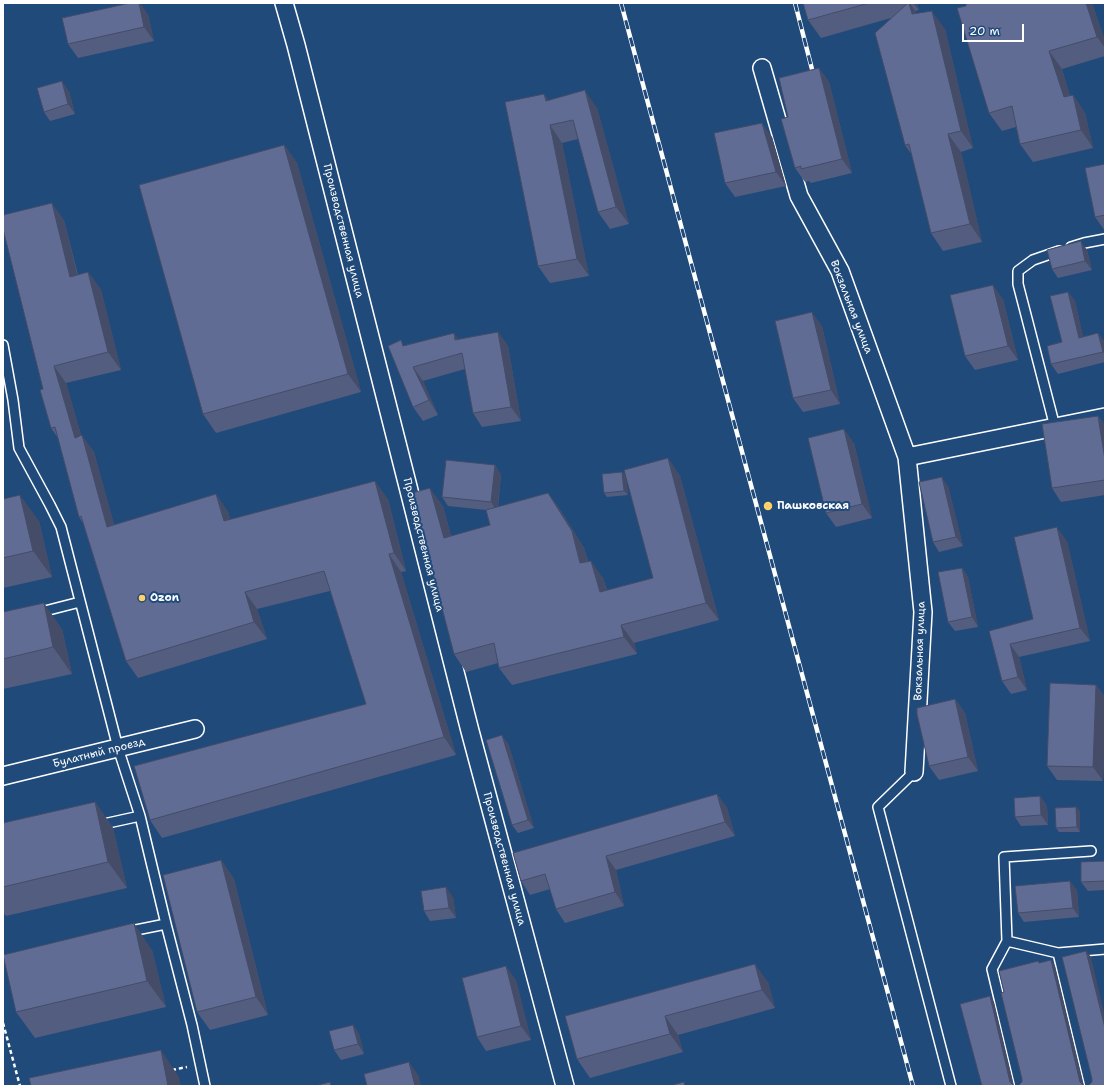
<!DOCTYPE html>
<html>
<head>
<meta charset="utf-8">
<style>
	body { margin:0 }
	#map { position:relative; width:1108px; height:1089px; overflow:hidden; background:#1f4a7a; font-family:"Shantell Sans",sans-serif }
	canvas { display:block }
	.frame { position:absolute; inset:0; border:4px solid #fff; pointer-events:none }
	.scale { position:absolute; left:962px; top:24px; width:62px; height:18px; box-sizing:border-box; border:2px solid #fff; border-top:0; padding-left:5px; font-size:12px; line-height:14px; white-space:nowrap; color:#fff; -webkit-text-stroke:3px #1f4a7a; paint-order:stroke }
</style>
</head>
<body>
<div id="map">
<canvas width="1108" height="1089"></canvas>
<div class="frame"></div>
<div class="scale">20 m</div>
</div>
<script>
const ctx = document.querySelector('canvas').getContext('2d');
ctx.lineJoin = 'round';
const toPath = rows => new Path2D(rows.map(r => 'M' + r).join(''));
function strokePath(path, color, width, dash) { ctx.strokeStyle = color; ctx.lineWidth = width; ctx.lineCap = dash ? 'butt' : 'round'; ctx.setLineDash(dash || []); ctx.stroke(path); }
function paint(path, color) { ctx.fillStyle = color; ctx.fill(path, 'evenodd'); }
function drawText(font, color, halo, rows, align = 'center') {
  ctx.font = font + ' "Shantell Sans",sans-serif'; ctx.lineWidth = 4; ctx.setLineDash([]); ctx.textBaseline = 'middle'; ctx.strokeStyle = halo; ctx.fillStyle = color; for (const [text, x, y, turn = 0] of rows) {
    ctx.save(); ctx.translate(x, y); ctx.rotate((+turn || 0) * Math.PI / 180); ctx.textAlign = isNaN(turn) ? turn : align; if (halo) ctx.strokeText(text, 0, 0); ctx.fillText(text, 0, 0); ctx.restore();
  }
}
const service = toPath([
	[1071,247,1084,243,1105,239],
	[3,345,13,400,19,448,50,505,61,527,118,748,140,816,166,924,126,932],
	[1055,427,1018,284,1018,271,1033,260,1059,251],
	[37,613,80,602],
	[914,772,878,807,951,1086],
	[99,825,140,816],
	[1091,851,1004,857,1007,941,1058,953,1105,949],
	[166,924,192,1025,205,1086],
	[1007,941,992,969,1020,1086],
	[1058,953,1090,1086]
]);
const minor = toPath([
	[284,3,296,45,470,731,565,1086],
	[762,68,799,196,840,271,907,457,1105,417],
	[907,457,923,612,914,772],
	[3,776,195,729]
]);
strokePath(service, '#fff', 12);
strokePath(minor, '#fff', 20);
strokePath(toPath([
	[3,1023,20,1086],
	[172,1070,187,1067]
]), '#fff', 2.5, [4, 3]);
strokePath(service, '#1f4a7a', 9);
strokePath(minor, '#1f4a7a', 17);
const rail = toPath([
	[621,3,913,1086],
	[795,3,814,77]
]);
strokePath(rail, '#fff', 4.5);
strokePath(rail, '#1f4a7a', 3, [9]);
paint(toPath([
	[130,3,140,3,148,15,154,41,78,58,68,44],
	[803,3,917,3,919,10,915,11,917,14,945,29,973,148,961,152,982,242,943,251,931,233,912,155,905,145,891,18,821,38,808,20],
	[1092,3,1105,41,1105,56,1062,69,1070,96,1073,95,1085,113,1093,148,1033,162,1020,144,1016,127,1002,131,989,113,966,6],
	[819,68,829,82,852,173,811,183,809,181,805,182,795,168,788,117],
	[69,91,75,114,50,121,44,112],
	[544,94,548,100,597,108,629,224,610,229,598,212,578,139,562,143,589,276,550,283,538,266],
	[772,137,786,186,735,197,725,183],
	[284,145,297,163,361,392,216,433,203,414],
	[1105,164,1105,231,1095,217],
	[64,220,78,275,88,272,101,290,121,370,66,383,81,435,94,452,114,525,216,494,228,512,230,519,388,499,406,571,401,572,456,755,162,838,150,820,366,704,330,591,257,609,267,639,138,678,126,661,83,523,79,517,58,438,51,428,43,389],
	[1087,250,1092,270,1058,278,1052,269],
	[1068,292,1075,301,1083,337,1098,333,1105,343,1105,362,1058,374,1051,364,1062,342],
	[1003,299,1018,360,975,370,965,356],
	[822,326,840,404,803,412,793,398],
	[498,332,508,346,521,421,482,427,473,413,465,369,423,381,438,415,423,421,413,407,404,346,458,339],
	[1098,416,1105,425,1105,495,1061,502,1052,488],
	[854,443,872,518,836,527,826,513],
	[668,458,680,476,719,620,634,643,637,654,512,685,499,668,498,663,466,672,454,654,443,506,451,536,490,525,486,510,448,506,442,497,495,465,501,475,498,507,548,493,561,511,584,548,588,561,603,578,607,590,653,578],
	[622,472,626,476,628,495,607,497,604,493],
	[948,486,963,546,939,552,933,542],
	[3,499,39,521,52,577,3,588],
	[1067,541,1090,641,1019,657,1027,690,1011,694,1002,681,989,631,1033,619],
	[962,568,968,577,978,627,955,631,948,622],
	[3,612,62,629,72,674,3,689],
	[1096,685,1105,697,1105,722,1103,781,1057,780,1047,766],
	[955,699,965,713,978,771,939,780,929,766],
	[508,743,534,828,518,833,512,825],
	[717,794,727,808,735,836,616,870,624,906,565,923,556,909,550,889,530,895,521,881],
	[1040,796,1047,806,1048,825,1021,826,1015,817],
	[95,802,113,828,127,888,6,916,3,912,3,823],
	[1080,811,1080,832,1059,832,1056,828],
	[221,860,234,879,268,1015,210,1030,197,1012],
	[1105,861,1105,890,1088,891,1081,882],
	[1077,890,1079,917,1024,922,1018,913],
	[453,897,456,918,430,921,424,911],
	[152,950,166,1007,35,1038,16,1012],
	[516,980,531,1040,486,1051,477,1037],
	[768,982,775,1008,678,1035,683,1052,590,1078,577,1059,565,1016],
	[353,1025,359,1034,364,1054,341,1060,334,1050]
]), '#535d80');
paint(toPath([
	[139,3,140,3,148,15,154,41,144,27],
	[909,3,910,3,921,20,912,14],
	[913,3,917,3,919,10],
	[1086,3,1092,3,1105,41,1105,48,1097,37],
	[932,11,945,29,973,148,961,131],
	[1049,51,1062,69,1076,115,1064,97],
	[819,68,829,82,852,173,842,159],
	[62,81,69,91,75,114,68,104],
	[585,90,597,108,629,224,616,207],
	[544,94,556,111,546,101],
	[1073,95,1085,113,1093,148,1081,130],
	[762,123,772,137,786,186,776,172],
	[550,125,562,143,589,276,577,259],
	[948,134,961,152,982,242,970,224],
	[284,145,297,163,361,392,348,374],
	[52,203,64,220,82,295,70,277],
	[1081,241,1087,250,1092,270,1085,261],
	[88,272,101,290,121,370,108,352],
	[993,285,1003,299,1018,360,1008,346],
	[1068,292,1075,301,1086,348,1079,338],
	[812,312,822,326,840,404,831,390],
	[498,332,508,346,521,421,511,407],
	[454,333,464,347,455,340],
	[1098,333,1105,343,1105,355,1103,352],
	[54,366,66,383,87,455,75,438],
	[413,367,423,381,438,415,429,400],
	[1098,416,1105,425,1105,460],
	[844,429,854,443,872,518,862,504],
	[82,435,94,452,120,545,107,527],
	[668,458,680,476,719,620,706,603],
	[495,465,501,475,497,512,491,502],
	[622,472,626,476,628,495,624,491],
	[942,477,948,486,963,546,956,537],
	[375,481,388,499,406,571,394,553],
	[430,488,443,506,456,556,444,538],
	[548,493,561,511,584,548,593,581,580,563],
	[216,494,228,512,236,538,224,521],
	[20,495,39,521,52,577,33,551],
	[1057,527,1067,541,1090,641,1080,628],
	[389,554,401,572,456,755,444,737],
	[591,561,603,578,612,610,600,592],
	[962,568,968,577,978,627,972,617],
	[245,592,257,609,267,639,254,622],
	[44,603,62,629,72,674,53,647],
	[621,625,634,643,637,654,624,637],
	[1010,644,1019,657,1027,690,1018,677],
	[1096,685,1105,697,1105,722,1103,781,1093,767],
	[955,699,965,713,978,771,968,757],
	[502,735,508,743,534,828,528,820],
	[717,794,727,808,735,836,725,822],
	[1040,796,1047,806,1048,825,1041,815],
	[95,802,113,828,127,888,108,862],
	[1076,807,1080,811,1080,832,1077,827],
	[606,856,616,870,624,906,615,892],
	[221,860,234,879,268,1015,256,997],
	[1070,881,1077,890,1079,917,1073,908],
	[446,887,453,897,456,918,449,908],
	[134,923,152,950,166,1007,147,981],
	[1086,951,1091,957,1105,1017,1105,1028],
	[1051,960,1055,966,1084,1086,1080,1082],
	[755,964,768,982,775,1008,762,990],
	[506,966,516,980,531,1040,521,1026],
	[990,996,994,1002,1014,1086,1010,1082],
	[665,1016,678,1035,683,1052,670,1034],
	[353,1025,359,1034,364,1054,358,1044],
	[161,1050,179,1077,181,1086,168,1086],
	[409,1062,419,1076,421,1086,415,1086]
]), '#444c68');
const building = toPath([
	[130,3,139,3,144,27,68,44,62,18,130,3],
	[803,3,869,3,808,20,803,3],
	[908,3,909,3,912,14,932,11,961,131,948,134,970,224,931,233,909,144,905,145,875,33,908,3],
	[966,3,1086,3,1097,37,1049,51,1064,97,1073,95,1081,130,1020,144,1012,106,989,113,957,8,966,6,966,3],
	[819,68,842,159,801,169,801,166,795,168,781,119,788,117,779,78,819,68],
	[62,81,68,104,44,112,37,88,62,81],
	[585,90,616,207,598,212,573,120,550,125,577,259,538,266,505,102,544,94,546,101,585,90],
	[762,123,776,172,725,183,714,133,762,123],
	[284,145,348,374,203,414,139,185,284,145],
	[1105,164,1105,215,1095,217,1085,168,1105,164],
	[52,203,70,277,88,272,108,352,54,366,75,438,82,435,107,527,216,494,224,521,375,481,394,553,389,554,444,737,150,820,134,766,366,704,324,571,245,592,254,622,126,661,81,516,79,517,55,427,51,428,40,390,43,389,3,229,3,215,52,203],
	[1081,241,1085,261,1052,269,1047,250,1081,241],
	[993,285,1008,346,965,356,950,295,993,285],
	[1068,292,1079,338,1098,333,1103,352,1051,364,1047,346,1062,342,1050,296,1068,292],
	[812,312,831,390,793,398,775,321,812,312],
	[498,332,511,407,473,413,462,353,413,367,429,400,413,407,388,346,401,340,403,346,454,333,455,340,498,332],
	[1098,416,1105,460,1105,480,1052,488,1042,424,1098,416],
	[844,429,862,504,826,513,808,438,844,429],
	[668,458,706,603,621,625,624,637,499,668,494,643,454,654,412,493,430,488,444,538,490,525,486,510,548,493,572,531,580,563,591,561,600,592,653,578,624,470,668,458],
	[446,460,495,465,491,502,442,497,446,460],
	[622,472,624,491,604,493,602,474,622,472],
	[942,477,956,537,933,542,919,482,942,477],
	[20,495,33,551,3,558,3,499,20,495],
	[1057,527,1080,628,1010,644,1018,677,1002,681,989,631,1033,619,1014,537,1057,527],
	[962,568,972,617,948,622,938,572,962,568],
	[44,603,53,647,3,659,3,612,44,603],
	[1050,683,1096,685,1093,767,1047,766,1050,683],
	[955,699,968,757,929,766,917,714,917,708,955,699],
	[502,735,528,820,512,825,486,740,502,735],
	[717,794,725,822,606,856,615,892,556,909,545,874,521,881,513,853,717,794],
	[1040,796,1041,815,1015,817,1014,798,1040,796],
	[95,802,108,862,3,887,3,823,95,802],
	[1076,807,1077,827,1056,828,1055,808,1076,807],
	[221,860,256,997,197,1012,163,875,221,860],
	[1105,861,1105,881,1081,882,1081,862,1105,861],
	[1070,881,1073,908,1018,913,1015,886,1070,881],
	[446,887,449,908,424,911,421,891,446,887],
	[134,923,147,981,16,1012,3,955,134,923],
	[1086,951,1105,1028,1105,1086,982,1086,960,1004,990,996,1010,1082,1014,1086,1018,1086,1022,1082,1022,1079,1001,993,1004,992,999,971,1038,961,1039,963,1051,960,1080,1082,1084,1086,1088,1086,1092,1082,1092,1079,1062,957,1086,951],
	[755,964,762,990,665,1016,670,1034,577,1059,565,1016,755,964],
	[506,966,521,1026,477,1037,462,978,506,966],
	[353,1025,358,1044,334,1050,329,1031,353,1025],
	[161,1050,168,1086,31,1086,29,1078,161,1050],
	[409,1062,415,1086,367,1086,364,1074,409,1062],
	[330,1082,331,1086,315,1086,330,1082],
	[684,1082,685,1086,669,1086,684,1082]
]);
paint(building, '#616c95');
strokePath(building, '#444c68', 1);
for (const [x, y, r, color] of [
	[768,506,5,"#ffd166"],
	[142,598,4,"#ffd166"]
]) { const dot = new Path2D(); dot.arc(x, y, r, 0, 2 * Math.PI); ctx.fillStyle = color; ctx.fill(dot); strokePath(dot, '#1f4a7a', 1.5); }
drawText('11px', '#fff', '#1f4a7a', [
	["Производственная улица",343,231,76],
	["Вокзальная улица",851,307,69],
	["Производственная улица",423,545,76],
	["Вокзальная улица",920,651,-88],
	["Булатный проезд",99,753,-14],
	["Производственная улица",504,859,75]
]);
drawText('bold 11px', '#fff', '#1f4a7a', [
	["Пашковская",777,506],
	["Ozon",150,598]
], 'left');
</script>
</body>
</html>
